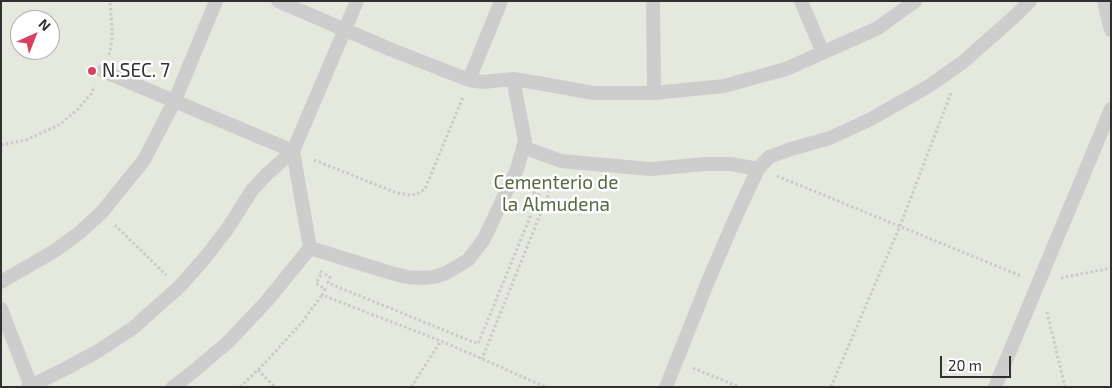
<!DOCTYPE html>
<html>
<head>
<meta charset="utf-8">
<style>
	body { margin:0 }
	#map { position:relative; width:1112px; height:388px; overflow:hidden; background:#fff; font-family:"Exo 2",sans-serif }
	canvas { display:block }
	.frame { position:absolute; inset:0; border:2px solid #303030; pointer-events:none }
	.north { position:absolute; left:10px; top:10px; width:50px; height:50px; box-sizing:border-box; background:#fff; border:1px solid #acacac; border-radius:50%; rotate:44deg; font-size:14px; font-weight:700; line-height:20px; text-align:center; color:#303030 }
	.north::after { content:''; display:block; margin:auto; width:18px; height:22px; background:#d84261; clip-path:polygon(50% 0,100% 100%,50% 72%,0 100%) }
	.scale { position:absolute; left:940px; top:356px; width:71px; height:22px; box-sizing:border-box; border:2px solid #303030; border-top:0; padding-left:6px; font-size:15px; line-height:18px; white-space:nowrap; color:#303030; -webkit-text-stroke:4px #fff; paint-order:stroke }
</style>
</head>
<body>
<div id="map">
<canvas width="1112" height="388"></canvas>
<div class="frame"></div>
<div class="north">N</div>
<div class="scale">20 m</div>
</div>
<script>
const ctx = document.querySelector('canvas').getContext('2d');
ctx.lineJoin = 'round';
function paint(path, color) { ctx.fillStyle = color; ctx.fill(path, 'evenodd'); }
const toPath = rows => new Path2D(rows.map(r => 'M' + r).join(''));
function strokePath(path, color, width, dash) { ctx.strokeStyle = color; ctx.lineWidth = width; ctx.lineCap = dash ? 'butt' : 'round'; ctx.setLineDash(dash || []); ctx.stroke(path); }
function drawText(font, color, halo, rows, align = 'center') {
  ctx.font = font + ' "Exo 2",sans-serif'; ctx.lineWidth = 5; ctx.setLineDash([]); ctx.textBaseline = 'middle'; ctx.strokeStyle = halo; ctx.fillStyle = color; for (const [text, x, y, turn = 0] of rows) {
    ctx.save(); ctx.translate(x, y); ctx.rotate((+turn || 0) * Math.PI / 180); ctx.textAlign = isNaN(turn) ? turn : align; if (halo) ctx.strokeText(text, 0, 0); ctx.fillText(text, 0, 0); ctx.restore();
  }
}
paint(toPath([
	[1,1,1111,1,1111,387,1,387],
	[20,20,50,20,50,50,20,50]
]), '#e5e9dd');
strokePath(toPath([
	[109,55,112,40,112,27,110,1],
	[1,145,26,140,59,125,77,110,91,94,95,86],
	[314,160,397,193,409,195,417,194,425,189,463,97],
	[777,176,1021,276],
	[115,225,166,275],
	[320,271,322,273,316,283,325,289,322,295,441,341,546,387],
	[325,274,330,277,328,283,478,344,539,195,534,193,538,185,550,187,548,195,482,359],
	[1061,278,1111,268],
	[1047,312,1065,387],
	[693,368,739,387],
	[258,370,275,387],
	[240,387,266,362,303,321,322,295],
	[411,387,441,341],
	[831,387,900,226,951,93]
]), '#cacaca', 3, [2.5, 2.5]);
strokePath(toPath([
	[278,1,392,50,469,80,483,82,513,79,538,83,593,93,654,93,724,86,786,69,878,28,915,1],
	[653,1,654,93],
	[801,1,823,53],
	[1104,1,1111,30],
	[103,71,293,151],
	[469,80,501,1],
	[523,147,561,161,650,169,705,164,731,164,758,169],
	[293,151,310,248],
	[310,248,391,273,407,277,421,278,434,277,446,273,468,260,484,239,517,169,525,141,513,79],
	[1,282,56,250,79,233,102,212,144,160,175,100,216,1],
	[1,309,31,386],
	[28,387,65,369,98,351,133,328,179,287,205,258,228,228,252,190,267,174,293,151,357,1],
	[173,387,189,375,227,343,266,302,310,248],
	[666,387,709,279,737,214,758,169,769,157,791,149,830,138,871,119,929,86,963,62,1014,17,1030,1],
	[995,387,1111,109]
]), '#cdcdcd', 14);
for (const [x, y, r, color] of [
	[92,71,5,"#d84261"]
]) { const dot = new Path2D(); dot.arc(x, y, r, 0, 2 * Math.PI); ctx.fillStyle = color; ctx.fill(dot); strokePath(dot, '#fff', 2); }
drawText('19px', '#303030', '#fff', [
	["N.SEC. 7",102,71]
], 'left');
drawText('19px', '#596941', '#fff', [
	["Cementerio de",556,183],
	["la Almudena",556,205]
]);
</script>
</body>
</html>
